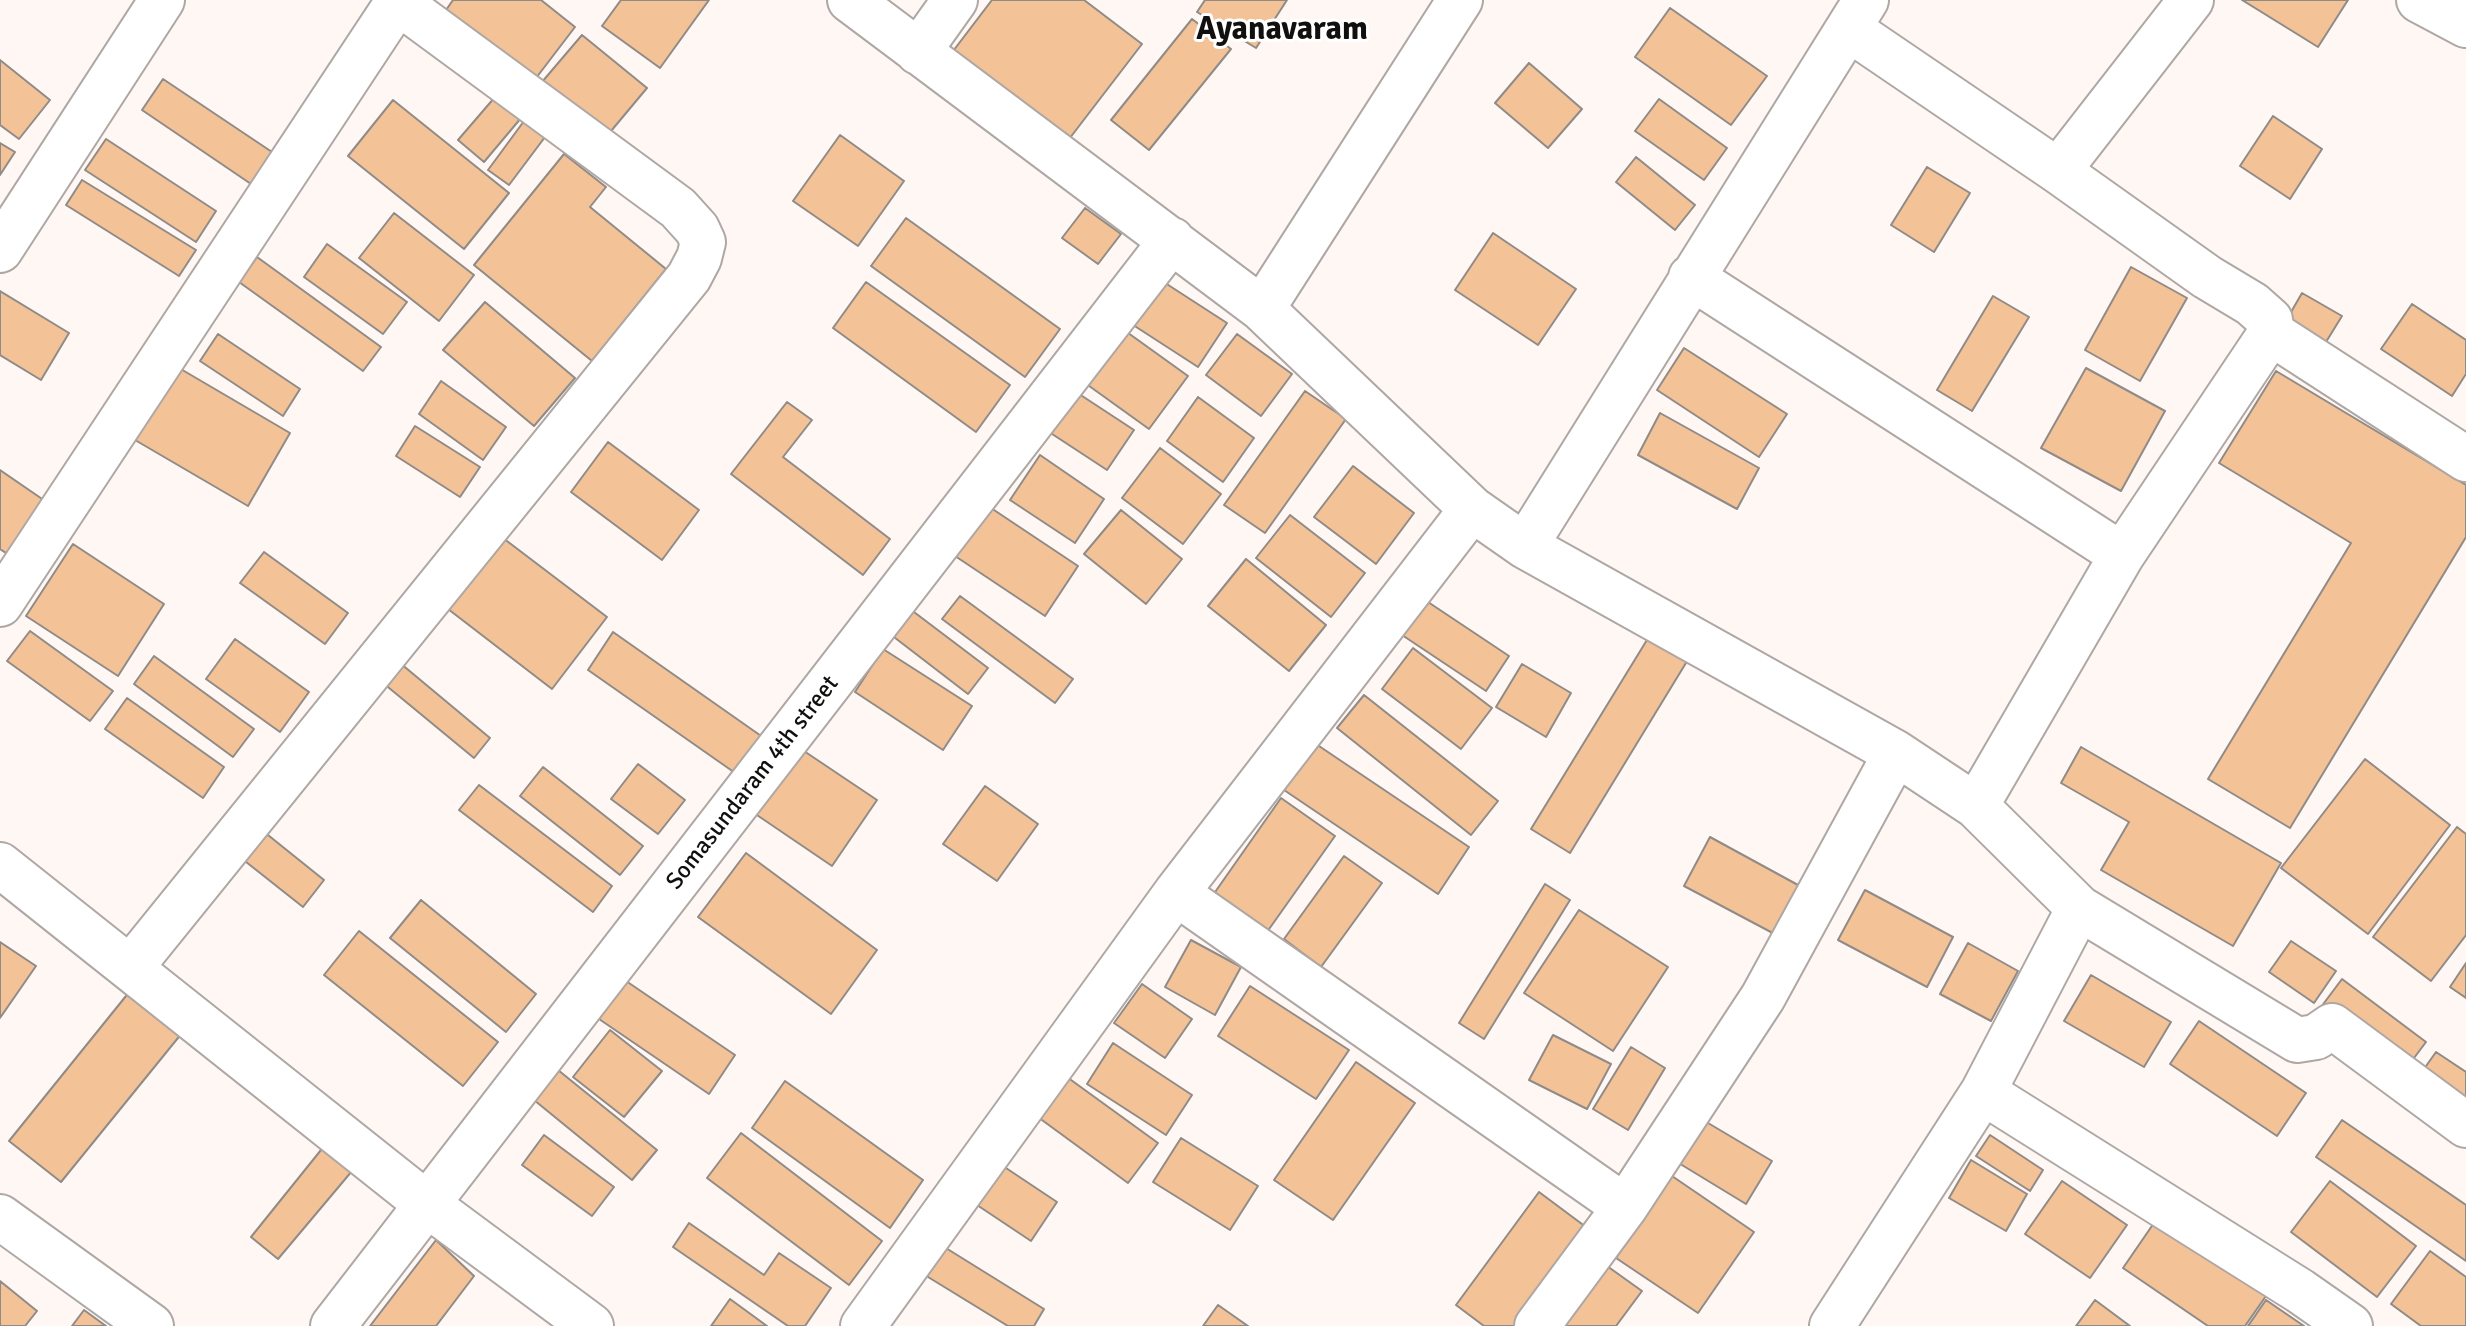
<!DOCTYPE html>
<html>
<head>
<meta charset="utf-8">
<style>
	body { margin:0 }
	canvas { display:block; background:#fff7f4 }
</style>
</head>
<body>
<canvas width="2466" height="1326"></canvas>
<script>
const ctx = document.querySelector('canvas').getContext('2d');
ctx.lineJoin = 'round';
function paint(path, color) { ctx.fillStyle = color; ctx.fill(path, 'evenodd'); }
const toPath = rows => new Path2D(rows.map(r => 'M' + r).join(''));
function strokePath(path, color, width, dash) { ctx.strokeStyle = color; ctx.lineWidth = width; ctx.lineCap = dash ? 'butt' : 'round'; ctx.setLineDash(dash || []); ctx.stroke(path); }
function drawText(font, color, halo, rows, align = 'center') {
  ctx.font = font + ' Signika,sans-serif'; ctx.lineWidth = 6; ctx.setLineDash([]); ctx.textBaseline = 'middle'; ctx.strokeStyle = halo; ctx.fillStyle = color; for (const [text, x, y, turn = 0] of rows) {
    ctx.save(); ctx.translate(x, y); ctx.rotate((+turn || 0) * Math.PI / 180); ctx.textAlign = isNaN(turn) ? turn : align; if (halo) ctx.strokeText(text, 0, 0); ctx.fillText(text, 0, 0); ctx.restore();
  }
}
const building = toPath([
	[453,0,541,0,575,27,533,82,444,13,453,0],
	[621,0,709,0,660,68,602,26,621,0],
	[992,0,1084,0,1142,44,1063,147,947,59,992,0],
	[1205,0,1287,0,1256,48,1197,12,1205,0],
	[2242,0,2348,0,2318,47,2242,0],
	[1670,8,1767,76,1731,125,1635,57,1670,8],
	[1192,19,1231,49,1149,150,1111,120,1192,19],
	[582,35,647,88,601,143,536,89,582,35],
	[0,60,50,100,19,139,0,125,0,60],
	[1529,63,1582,109,1548,148,1495,103,1529,63],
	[163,79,272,152,251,184,142,110,163,79],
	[495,97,521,118,484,162,458,140,495,97],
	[1659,99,1727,148,1704,180,1635,131,1659,99],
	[393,100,509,193,464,249,348,156,393,100],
	[2273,116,2322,149,2290,199,2240,166,2273,116],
	[527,117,548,133,509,185,488,170,527,117],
	[840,135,904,181,858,246,793,201,840,135],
	[106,139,216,211,196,242,85,170,106,139],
	[0,143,15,152,0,175,0,143],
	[564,154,606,187,590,207,666,269,592,361,474,265,564,154],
	[1636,157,1695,205,1675,230,1616,182,1636,157],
	[1927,167,1970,193,1934,252,1891,225,1927,167],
	[82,180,196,250,179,276,66,205,82,180],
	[1085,208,1121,234,1098,264,1062,238,1085,208],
	[394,213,474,275,439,321,359,258,394,213],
	[906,218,1060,329,1025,377,871,266,906,218],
	[1493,233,1576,289,1538,345,1455,290,1493,233],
	[327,244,407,302,383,334,304,277,327,244],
	[257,257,381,347,363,371,239,282,257,257],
	[2131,267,2187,298,2140,381,2085,350,2131,267],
	[1159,279,1227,323,1198,367,1130,323,1159,279],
	[866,282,1010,385,976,432,833,328,866,282],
	[0,291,69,333,41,380,0,355,0,291],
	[2302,293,2342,316,2318,355,2279,333,2302,293],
	[1993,296,2029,317,1972,411,1937,390,1993,296],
	[485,302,575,378,534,426,443,350,485,302],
	[2412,304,2466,340,2466,374,2452,396,2381,349,2412,304],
	[1124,330,1188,376,1149,429,1085,383,1124,330],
	[218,334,300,389,283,416,200,361,218,334],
	[1237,334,1292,374,1261,416,1206,375,1237,334],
	[1684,348,1787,414,1759,457,1657,390,1684,348],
	[179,368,290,433,248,506,135,440,179,368],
	[2086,368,2165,411,2121,491,2041,448,2086,368],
	[2276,371,2466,485,2466,537,2290,828,2208,779,2351,543,2219,463,2276,371],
	[441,381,506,427,483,460,419,414,441,381],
	[1073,390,1134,430,1107,470,1046,430,1073,390],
	[1305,391,1346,419,1265,533,1224,505,1305,391],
	[1198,397,1254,438,1223,482,1167,441,1198,397],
	[787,402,812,420,783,457,890,539,863,575,731,474,787,402],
	[1660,413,1759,468,1737,509,1638,455,1660,413],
	[415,426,480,467,460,497,396,456,415,426],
	[608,442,699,510,662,560,571,492,608,442],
	[1160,448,1221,494,1183,544,1122,498,1160,448],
	[1040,455,1104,499,1075,543,1010,500,1040,455],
	[1353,466,1414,513,1376,564,1314,517,1353,466],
	[0,470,48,503,12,557,0,549,0,470],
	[988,506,1078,566,1045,616,955,556,988,506],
	[1121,510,1182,559,1146,604,1084,554,1121,510],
	[1290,515,1365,573,1331,617,1256,558,1290,515],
	[503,538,607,617,552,689,448,609,503,538],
	[73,544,164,604,118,676,26,616,73,544],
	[264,552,348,613,325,644,240,583,264,552],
	[1246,559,1326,625,1289,671,1208,606,1246,559],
	[960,596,1073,679,1055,703,942,619,960,596],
	[1419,596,1509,656,1486,691,1396,631,1419,596],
	[910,609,988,668,968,694,890,634,910,609],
	[30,631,113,691,90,721,7,661,30,631],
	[613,632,764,738,738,775,588,670,613,632],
	[1650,635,1689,658,1570,853,1531,829,1650,635],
	[235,639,309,692,280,732,206,679,235,639],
	[1413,648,1492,708,1461,749,1382,689,1413,648],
	[883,649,972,706,943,750,855,692,883,649],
	[154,656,254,729,233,757,134,684,154,656],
	[394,658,490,738,474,758,377,678,394,658],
	[1522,664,1571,693,1546,737,1496,707,1522,664],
	[1364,695,1498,801,1471,835,1337,728,1364,695],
	[127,698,224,767,203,798,105,729,127,698],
	[1316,744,1469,847,1438,894,1284,790,1316,744],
	[795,745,877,800,832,866,751,811,795,745],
	[2081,747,2281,863,2233,946,2101,870,2129,822,2061,783,2081,747],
	[2365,759,2450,825,2368,934,2281,868,2365,759],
	[638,764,685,800,658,834,611,799,638,764],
	[543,767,643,846,620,875,520,796,543,767],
	[479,785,612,886,593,912,459,810,479,785],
	[985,786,1038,824,997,881,943,844,985,786],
	[1281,798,1335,836,1267,932,1213,895,1281,798],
	[258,827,324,880,303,907,236,854,258,827],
	[2457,827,2466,834,2466,935,2431,981,2373,937,2457,827],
	[1710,837,1809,891,1784,939,1684,886,1710,837],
	[746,853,877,950,831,1014,698,917,746,853],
	[1344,856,1382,883,1321,967,1284,939,1344,856],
	[1545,884,1570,900,1484,1039,1459,1023,1545,884],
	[1865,890,1953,937,1927,987,1838,940,1865,890],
	[421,900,536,994,506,1032,390,938,421,900],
	[1579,910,1668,967,1613,1051,1524,993,1579,910],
	[359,931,498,1042,463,1086,324,975,359,931],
	[1191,940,1241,967,1215,1015,1165,987,1191,940],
	[2291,941,2336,971,2314,1003,2269,972,2291,941],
	[0,942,36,966,0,1018,0,942],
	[1968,943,2018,971,1991,1021,1940,994,1968,943],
	[2466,963,2466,998,2450,987,2466,963],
	[2091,975,2171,1022,2144,1067,2064,1021,2091,975],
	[2342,979,2426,1042,2402,1074,2318,1011,2342,979],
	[626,981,735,1055,709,1094,599,1019,626,981],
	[1142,984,1192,1019,1165,1058,1114,1023,1142,984],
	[1250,986,1349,1050,1316,1099,1218,1036,1250,986],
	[130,991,182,1033,61,1182,9,1141,130,991],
	[2199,1021,2306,1093,2277,1136,2170,1064,2199,1021],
	[610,1030,662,1071,624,1117,573,1077,610,1030],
	[1553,1035,1611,1064,1587,1109,1529,1080,1553,1035],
	[1113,1043,1192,1095,1166,1135,1087,1084,1113,1043],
	[1631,1047,1665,1068,1628,1130,1593,1109,1631,1047],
	[2436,1052,2466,1072,2466,1119,2414,1083,2436,1052],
	[1356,1062,1415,1103,1333,1220,1274,1180,1356,1062],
	[558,1070,657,1150,632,1180,534,1100,558,1070],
	[1060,1072,1158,1143,1128,1183,1031,1112,1060,1072],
	[785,1081,923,1180,890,1228,752,1128,785,1081],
	[1703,1120,1772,1161,1746,1204,1677,1162,1703,1120],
	[2342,1120,2466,1205,2466,1261,2316,1157,2342,1120],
	[741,1133,882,1241,849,1285,707,1178,741,1133],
	[544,1135,614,1187,592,1216,522,1165,544,1135],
	[1990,1135,2043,1170,2030,1191,1976,1156,1990,1135],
	[1181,1138,1258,1186,1230,1230,1153,1182,1181,1138],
	[325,1145,352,1171,278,1259,251,1237,325,1145],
	[994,1160,1057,1202,1031,1241,968,1199,994,1160],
	[1971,1160,2027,1194,2006,1231,1949,1198,1971,1160],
	[1672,1176,1754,1232,1698,1313,1616,1258,1672,1176],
	[2062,1181,2127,1225,2090,1278,2025,1234,2062,1181],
	[2330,1181,2416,1246,2377,1297,2291,1232,2330,1181],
	[1539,1192,1594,1233,1526,1326,1484,1326,1456,1305,1539,1192],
	[2156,1220,2266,1296,2245,1326,2208,1326,2123,1268,2156,1220],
	[689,1223,764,1275,779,1253,831,1288,805,1326,788,1326,673,1247,689,1223],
	[436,1240,474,1276,436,1326,370,1326,436,1240],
	[933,1240,1044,1309,1034,1326,1008,1326,915,1269,933,1240],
	[2430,1251,2466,1277,2466,1326,2421,1326,2391,1304,2430,1251],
	[1600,1261,1642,1291,1616,1326,1554,1326,1600,1261],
	[0,1281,37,1311,25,1326,0,1326,0,1281],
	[730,1299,767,1326,711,1326,730,1299],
	[2095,1300,2130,1326,2076,1326,2095,1300],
	[2266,1300,2304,1326,2248,1326,2266,1300],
	[1218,1305,1248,1326,1203,1326,1218,1305],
	[84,1310,106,1326,72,1326,84,1310]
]);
paint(building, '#f4c297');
strokePath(building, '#908b86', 2);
const minor = toPath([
	[850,0,1262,309,1472,509,1525,546,1896,753,1976,806,2079,908,1983,1092,1832,1326],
	[2419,0,2466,25],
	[1849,29,2058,171,2207,277,2252,304,2270,320,2273,339],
	[918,52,955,0],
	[2058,171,2191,0],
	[0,250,162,0],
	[1691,277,2122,555],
	[1262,309,1460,0],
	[1525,546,1866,0],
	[0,604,399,0],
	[1976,806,2122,555,2266,340,2279,338,2466,459],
	[0,865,428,1205,591,1326],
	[1176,893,1625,1207],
	[2079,908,2297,1040,2316,1037,2332,1026,2466,1125],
	[131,967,689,277,699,258,703,242,697,229,678,208,398,2],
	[1983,1092,2300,1291,2350,1326],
	[333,1326,1172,240],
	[863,1326,1176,893,1472,509],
	[1537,1326,1625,1207,1763,997,1896,753]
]);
const tertiary = toPath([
	[0,1217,151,1326]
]);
strokePath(minor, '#aea7a4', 48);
strokePath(tertiary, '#aea7a4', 48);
strokePath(minor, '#fff', 44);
strokePath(tertiary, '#fff', 44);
drawText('24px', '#12100f', '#fff', [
	["Somasundaram 4th street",753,783,-52]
]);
drawText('bold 32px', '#12100f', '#fff', [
	["Ayanavaram",1282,31]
]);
</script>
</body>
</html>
